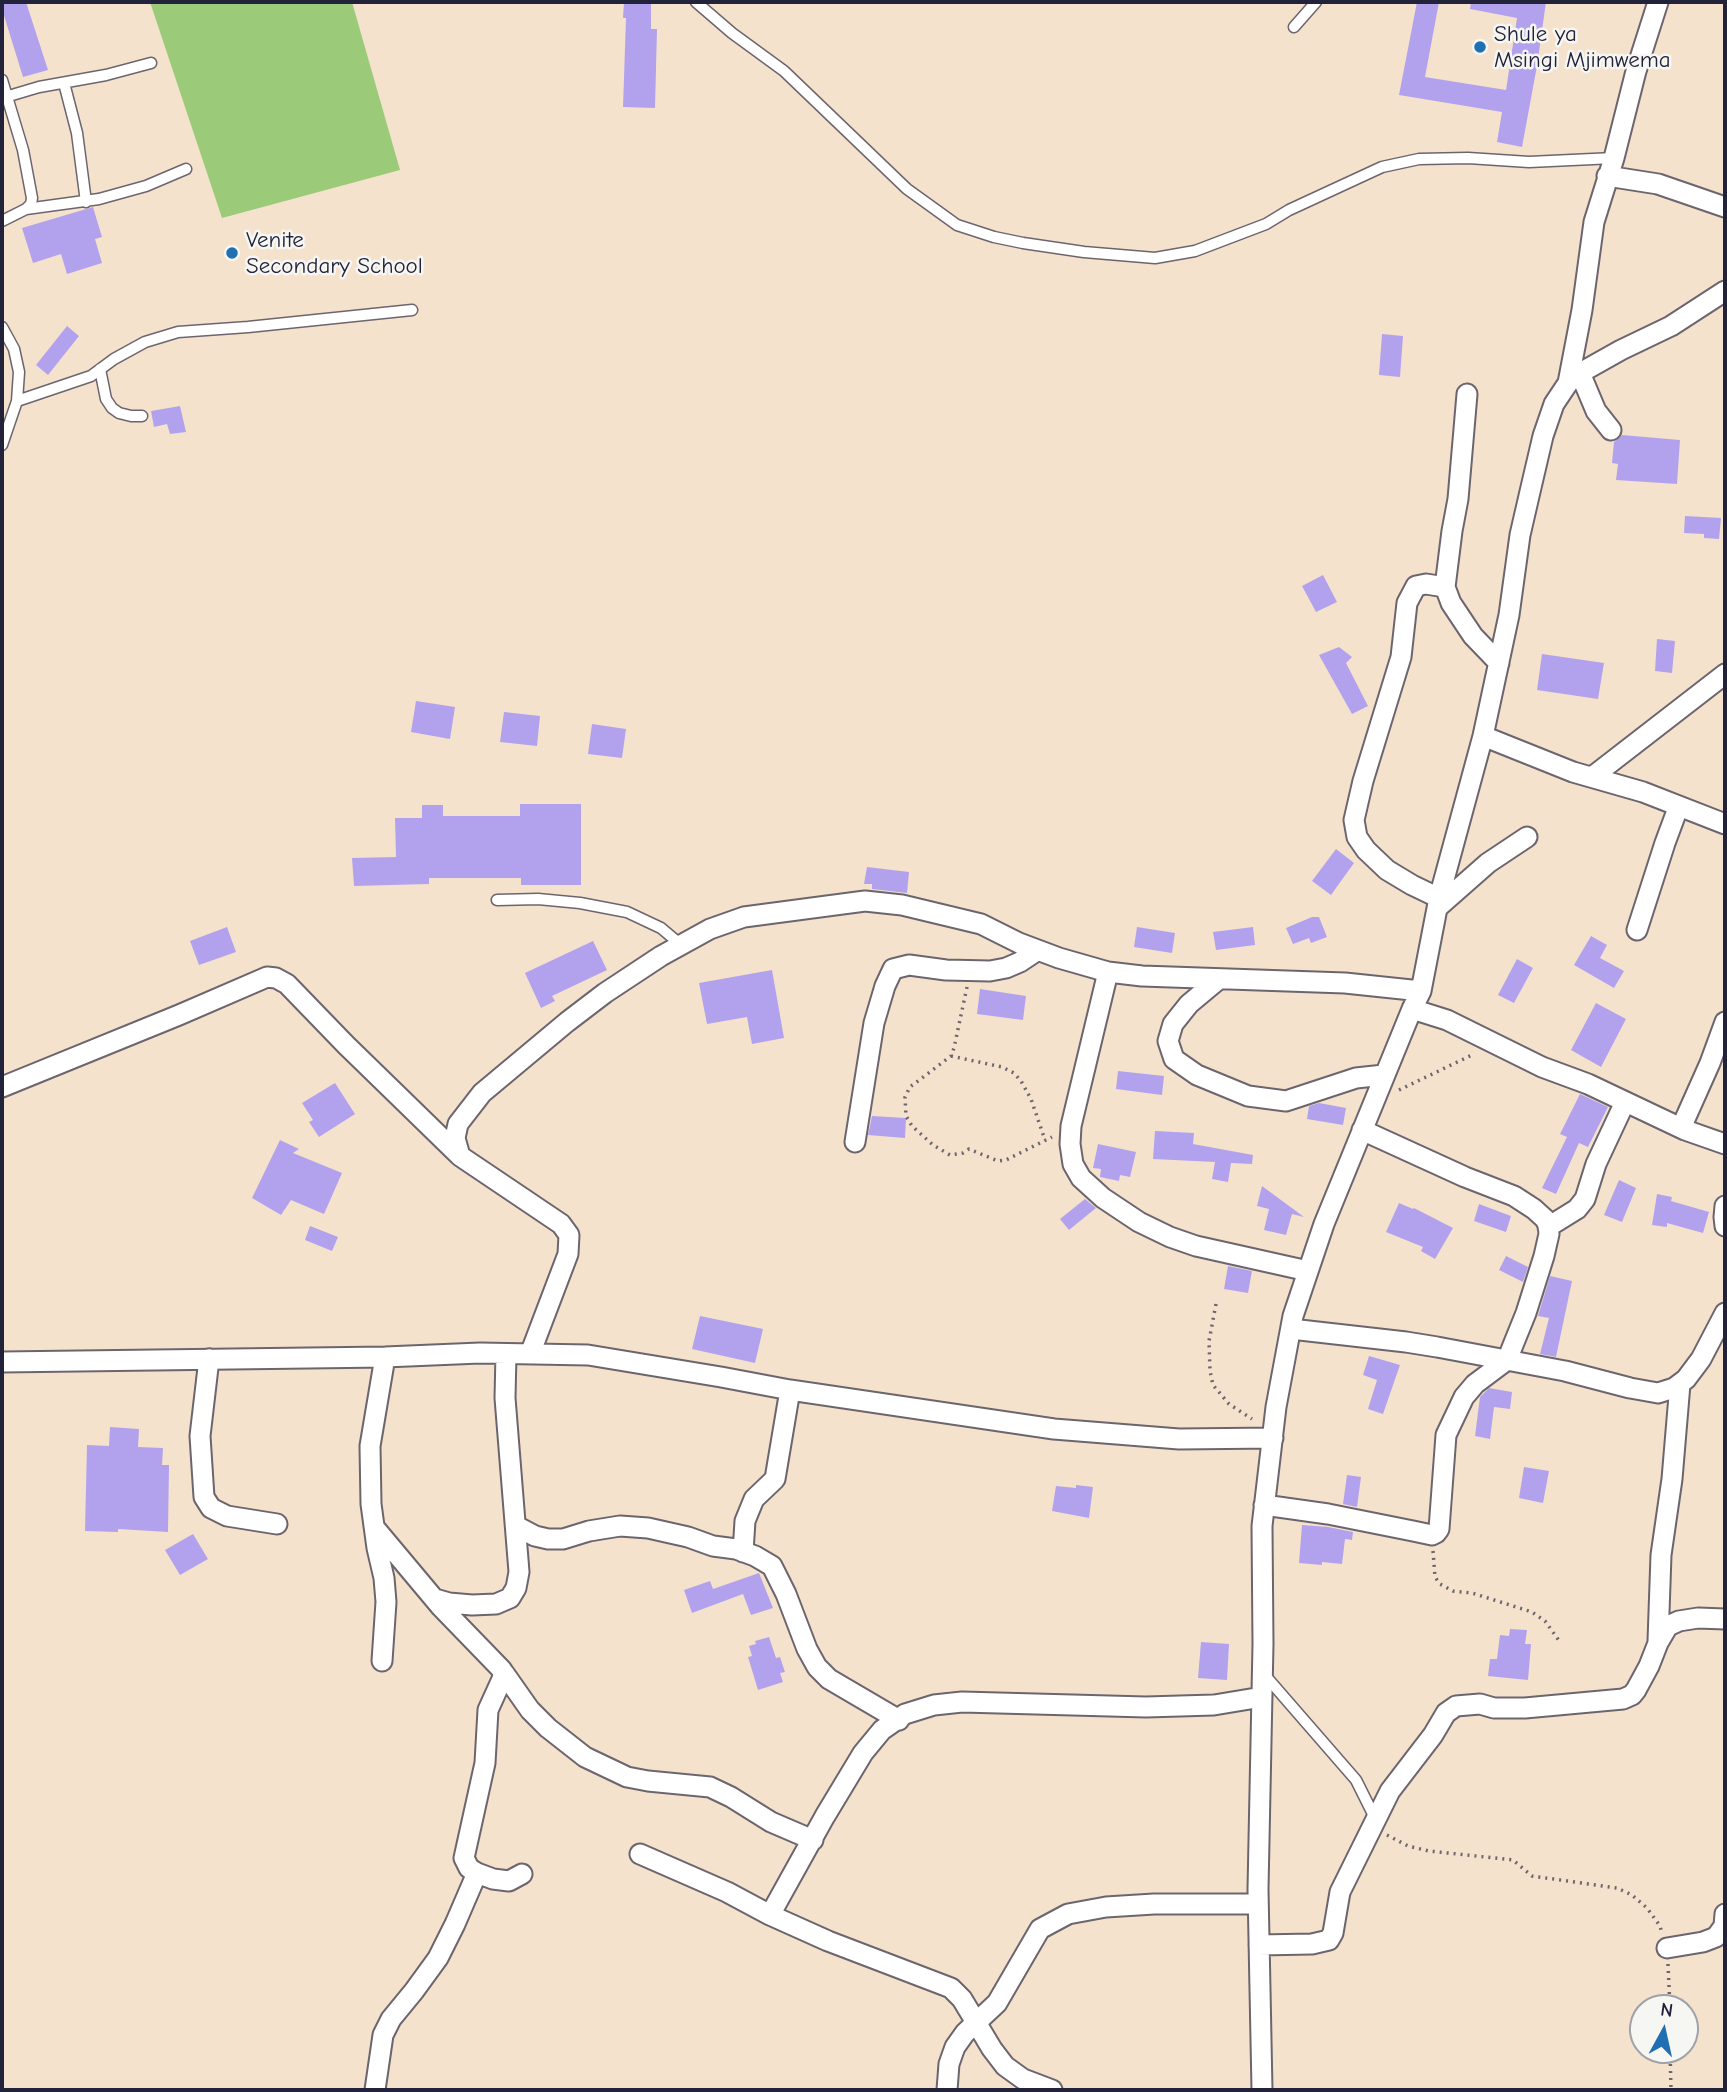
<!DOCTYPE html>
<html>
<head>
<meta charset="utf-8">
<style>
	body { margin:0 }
	#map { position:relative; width:1727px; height:2092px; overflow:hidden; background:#f5e2cd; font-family:"Comic Neue",sans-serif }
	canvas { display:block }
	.frame { position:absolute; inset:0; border:4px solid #22223b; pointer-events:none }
	.north { position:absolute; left:1629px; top:1994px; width:70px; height:70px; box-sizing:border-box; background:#f6f6f2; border:2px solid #a1a1a9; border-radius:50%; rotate:8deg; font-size:19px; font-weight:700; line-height:28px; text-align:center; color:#22223b }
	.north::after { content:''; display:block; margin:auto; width:24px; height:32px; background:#1f6fb2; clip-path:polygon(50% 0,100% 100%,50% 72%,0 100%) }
</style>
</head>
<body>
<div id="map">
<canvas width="1727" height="2092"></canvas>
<div class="frame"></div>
<div class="north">N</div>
</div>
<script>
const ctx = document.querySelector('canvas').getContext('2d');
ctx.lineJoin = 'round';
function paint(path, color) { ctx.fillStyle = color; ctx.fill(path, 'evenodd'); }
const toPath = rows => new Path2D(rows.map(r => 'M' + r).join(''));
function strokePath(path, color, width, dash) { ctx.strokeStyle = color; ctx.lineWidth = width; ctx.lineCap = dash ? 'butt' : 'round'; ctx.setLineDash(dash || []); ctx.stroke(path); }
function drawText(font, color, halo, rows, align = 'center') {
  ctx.font = font + ' "Comic Neue",sans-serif'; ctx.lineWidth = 5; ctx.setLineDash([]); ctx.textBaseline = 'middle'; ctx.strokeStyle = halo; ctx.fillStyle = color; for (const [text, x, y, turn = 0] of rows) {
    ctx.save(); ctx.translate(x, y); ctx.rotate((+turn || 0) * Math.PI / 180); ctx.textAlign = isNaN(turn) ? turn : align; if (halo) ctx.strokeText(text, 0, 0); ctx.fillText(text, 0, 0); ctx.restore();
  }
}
paint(toPath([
	[150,2,352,2,400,170,222,218]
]), '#9bca79');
paint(toPath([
	[2,2,26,2,48,70,23,77,2,9],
	[624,2,651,2,651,29,657,29,655,108,623,107,626,18,623,18],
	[1417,2,1439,2,1425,77,1506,90,1517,18,1470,9,1471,2,1546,2,1537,66,1522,147,1497,142,1502,112,1399,95],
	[93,207,102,237,95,239,102,263,67,274,61,254,33,263,22,228],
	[67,326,79,336,48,375,36,365],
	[1382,334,1403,336,1400,377,1379,375],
	[180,406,186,432,170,434,167,424,154,427,151,411],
	[1622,435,1680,440,1677,484,1616,480,1618,464,1612,463,1614,442],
	[1685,516,1721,518,1719,539,1704,538,1704,534,1684,533],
	[1323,575,1337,602,1316,612,1302,586],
	[1657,639,1675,641,1672,673,1655,671],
	[1339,647,1352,657,1346,663,1368,706,1352,714,1319,655],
	[1542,654,1604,663,1598,699,1537,690],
	[416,701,455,707,450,739,411,732],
	[504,712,540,716,537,746,500,742],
	[592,724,626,729,622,758,588,754],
	[520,804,581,804,581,885,521,885,521,878,429,878,429,884,354,886,352,858,396,857,395,818,422,818,422,805,443,805,443,816,520,816],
	[1336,849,1354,863,1331,895,1312,881],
	[867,867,909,872,907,893,872,889,872,884,864,884],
	[1312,917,1319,917,1327,937,1311,943,1309,938,1293,944,1286,928],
	[227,927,236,952,199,965,190,941],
	[1137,927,1175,933,1172,953,1134,947],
	[1253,927,1255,945,1216,950,1213,932],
	[1591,936,1607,945,1600,958,1624,971,1614,988,1574,965],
	[593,941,607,970,552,996,555,1001,541,1008,525,973],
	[1517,959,1533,968,1514,1003,1498,995],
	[772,970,784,1038,752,1044,747,1017,707,1024,699,983],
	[980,989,1026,996,1023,1020,977,1014],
	[1596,1003,1626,1019,1601,1067,1571,1050],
	[1118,1071,1164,1076,1162,1095,1116,1089],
	[335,1083,355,1114,319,1137,309,1122,313,1120,302,1103],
	[1580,1094,1608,1107,1588,1147,1579,1143,1556,1194,1542,1188,1567,1137,1560,1134],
	[1319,1103,1346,1108,1343,1125,1307,1119,1309,1106],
	[872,1116,906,1118,905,1138,868,1135],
	[1155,1131,1194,1133,1193,1144,1253,1155,1252,1164,1231,1163,1228,1182,1212,1179,1215,1162,1153,1159],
	[280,1140,299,1149,293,1153,342,1173,324,1214,291,1200,281,1215,252,1198],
	[1098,1144,1136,1152,1130,1177,1120,1175,1119,1181,1100,1177,1101,1169,1093,1168],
	[1619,1180,1636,1188,1622,1222,1604,1215],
	[1262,1186,1304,1217,1292,1214,1286,1235,1264,1230,1269,1209,1257,1206],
	[1657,1194,1672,1197,1671,1201,1709,1212,1703,1233,1667,1223,1667,1227,1652,1225],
	[1085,1199,1096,1208,1069,1230,1060,1219],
	[1399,1203,1413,1209,1414,1208,1453,1228,1435,1259,1421,1251,1423,1247,1386,1232],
	[1479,1204,1511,1216,1506,1232,1474,1221],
	[310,1226,338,1237,332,1251,305,1240],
	[1506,1256,1528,1267,1523,1282,1499,1270],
	[1228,1266,1252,1271,1248,1293,1224,1289],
	[1550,1276,1572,1281,1556,1357,1540,1354,1549,1318,1538,1316],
	[700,1316,763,1329,755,1363,692,1349],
	[1369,1356,1400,1365,1383,1414,1368,1409,1377,1380,1363,1375],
	[1489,1388,1512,1392,1510,1409,1494,1407,1490,1439,1475,1436,1480,1397],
	[110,1427,139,1429,138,1447,163,1448,162,1465,169,1465,168,1532,118,1529,118,1532,85,1531,87,1445,109,1446],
	[1524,1467,1549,1471,1543,1503,1519,1498],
	[1347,1475,1361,1477,1357,1507,1343,1504],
	[1076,1485,1093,1487,1089,1518,1052,1511,1056,1486,1076,1488],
	[1302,1525,1328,1527,1353,1532,1352,1540,1345,1539,1342,1564,1322,1562,1322,1565,1299,1563],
	[193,1534,208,1559,180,1575,165,1550],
	[759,1573,773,1608,751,1615,743,1594,692,1613,684,1590,710,1581,713,1589],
	[1510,1629,1527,1630,1525,1644,1531,1644,1528,1680,1488,1676,1490,1659,1497,1659,1500,1635,1509,1636],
	[769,1637,776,1658,780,1657,785,1672,780,1673,783,1682,758,1690,748,1657,752,1656,749,1646,756,1644,755,1641],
	[1201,1642,1229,1644,1227,1680,1198,1678]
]), '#b2a2ed');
const lane = toPath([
	[696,2,732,33,784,71,907,189,957,225,994,237,1023,243,1084,252,1155,258,1195,251,1266,224,1289,210,1382,167,1419,159,1468,158,1529,162,1614,158],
	[1294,27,1316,2],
	[2,80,23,150,32,198,31,204,26,209,2,221],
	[64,83,77,133,86,202],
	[2,98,39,87,106,75,151,63],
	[26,209,99,199,146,186,186,169],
	[2,327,14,349,19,372,17,401,2,445],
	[100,369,106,399,112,408,119,413,131,416,142,416],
	[17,401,91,376,114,359,145,342,178,332,248,327,412,310],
	[497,900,538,899,580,903,627,912,661,928,680,944],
	[1263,1673,1356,1780,1375,1818]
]);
const street = toPath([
	[1607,176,1658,184,1725,207],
	[1580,373,1596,411,1611,430],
	[1568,383,1582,310,1594,222,1614,158,1636,71,1658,2],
	[1467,394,1458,499,1452,531,1445,587,1451,603,1473,636,1499,663],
	[1483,736,1573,772,1643,792,1725,824],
	[1592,777,1725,674],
	[1439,898,1412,885,1387,870,1366,850,1357,837,1354,820,1363,781,1401,657,1407,603,1416,586,1426,584,1445,587],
	[1438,907,1488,863,1527,837],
	[1637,930,1665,843,1678,808],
	[1108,972,1071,1126,1070,1144,1073,1164,1081,1178,1103,1198,1139,1222,1170,1237,1196,1246,1308,1271],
	[1219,979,1189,1004,1173,1024,1168,1041,1174,1059,1197,1075,1248,1096,1286,1101,1356,1078,1384,1075],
	[1412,1009,1447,1020,1542,1067,1588,1084,1685,1130,1725,1144],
	[2,1087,179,1015,267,977,276,978,287,984,346,1045,459,1155],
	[1681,1128,1710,1063,1725,1022],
	[855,1142,874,1023,885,986,893,969,909,965,946,970,990,971,1006,968,1020,962,1038,950],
	[1725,1206,1724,1217,1725,1226],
	[1548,1227,1577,1209,1585,1199,1596,1164,1625,1102],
	[1291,1329,1406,1342,1437,1347,1565,1371,1630,1388,1658,1393,1674,1388,1686,1379,1701,1359,1725,1313],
	[530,1354,568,1254,569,1235,561,1224,460,1156,455,1138,458,1124,482,1093,567,1022,605,993,661,956,710,929,744,917,865,901,902,905,981,924,1019,943,1059,958,1108,972,1142,976,1345,983,1421,991],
	[209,1359,200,1436,204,1497,211,1508,227,1516,277,1524],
	[2,1362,385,1357,480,1353,588,1355,721,1377,790,1390,1054,1429,1179,1439,1273,1438],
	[1264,1505,1328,1514,1413,1531,1432,1535,1436,1533,1439,1529,1446,1435,1464,1397,1475,1384,1507,1360,1526,1313,1544,1256,1549,1234,1548,1225,1545,1219,1534,1209,1514,1196,1465,1177,1362,1130],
	[516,1526,535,1536,548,1539,563,1539,589,1531,620,1526,648,1528,688,1537,713,1546,736,1549,755,1556,772,1566,786,1594,807,1649,817,1667,829,1679,899,1720],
	[374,1527,441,1607,502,1670,503,1677,488,1710,485,1763,464,1858,469,1868,477,1873,493,1879,509,1881,522,1874],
	[743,1552,745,1521,754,1499,775,1479,790,1390],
	[435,1599,449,1603,472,1605,496,1604,510,1598,516,1588,519,1572,505,1398,506,1354],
	[1658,1641,1661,1555,1672,1479,1680,1384],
	[382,1661,386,1602,384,1578,377,1548,371,1504,370,1446,385,1357],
	[504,1673,530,1710,548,1728,585,1757,627,1777,648,1781,710,1787,731,1797,771,1822,813,1840],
	[640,1854,727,1892,770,1915,828,1941,951,1988,962,1999,992,2049,1005,2066,1023,2079,1052,2090],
	[770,1915,825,1816,863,1753,882,1730,905,1714,934,1705,962,1702,1146,1707,1214,1705,1262,1697],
	[1259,1945,1312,1944,1329,1940,1333,1933,1340,1892,1390,1791,1433,1735,1446,1713,1456,1706,1480,1704,1494,1708,1525,1708,1623,1699,1632,1695,1636,1690,1649,1666,1658,1643,1668,1626,1679,1621,1698,1618,1725,1619],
	[1667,1948,1703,1942,1716,1937,1724,1926,1725,1914],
	[375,2090,383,2035,391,2019,414,1991,438,1958,455,1924,477,1873],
	[947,2090,949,2064,955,2047,965,2033,997,2003,1040,1929,1068,1914,1106,1907,1154,1904,1258,1904],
	[1262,2090,1258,1889,1263,1644,1262,1526,1276,1407,1293,1316,1324,1224,1412,1009,1421,991,1439,898,1483,736,1509,615,1520,535,1529,496,1543,436,1554,404,1568,383,1580,373,1621,350,1671,326,1725,291]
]);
strokePath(lane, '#6c656e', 13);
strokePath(street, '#6c656e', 23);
strokePath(toPath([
	[967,987,954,1048,951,1056,910,1087,905,1097,906,1116,912,1126,933,1145,950,1155,963,1153,969,1149,998,1161,1006,1160,1052,1137],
	[951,1056,1002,1067,1014,1073,1021,1081,1031,1099,1045,1140],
	[1399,1090,1474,1054],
	[1216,1304,1209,1341,1210,1371,1213,1385,1229,1404,1252,1419],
	[1433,1551,1435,1577,1440,1584,1453,1591,1472,1593,1532,1612,1545,1621,1560,1642],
	[1387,1835,1408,1846,1429,1851,1513,1860,1532,1876,1617,1888,1632,1895,1647,1908,1660,1926,1662,1933],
	[1668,1964,1670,2008],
	[1670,2050,1671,2090]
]), '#6c656e', 3.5, [2, 5]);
strokePath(lane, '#fff', 10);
strokePath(street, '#fff', 19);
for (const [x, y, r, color] of [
	[1480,47,7,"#1f6fb2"],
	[232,253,7,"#1f6fb2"]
]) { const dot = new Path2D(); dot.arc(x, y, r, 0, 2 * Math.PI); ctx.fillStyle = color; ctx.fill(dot); strokePath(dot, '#f6f6f2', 2.5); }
drawText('23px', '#22223b', '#f6f6f2', [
	["Shule ya",1494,34],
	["Msingi Mjimwema",1494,60],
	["Venite",246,240],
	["Secondary School",246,266]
], 'left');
</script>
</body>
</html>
